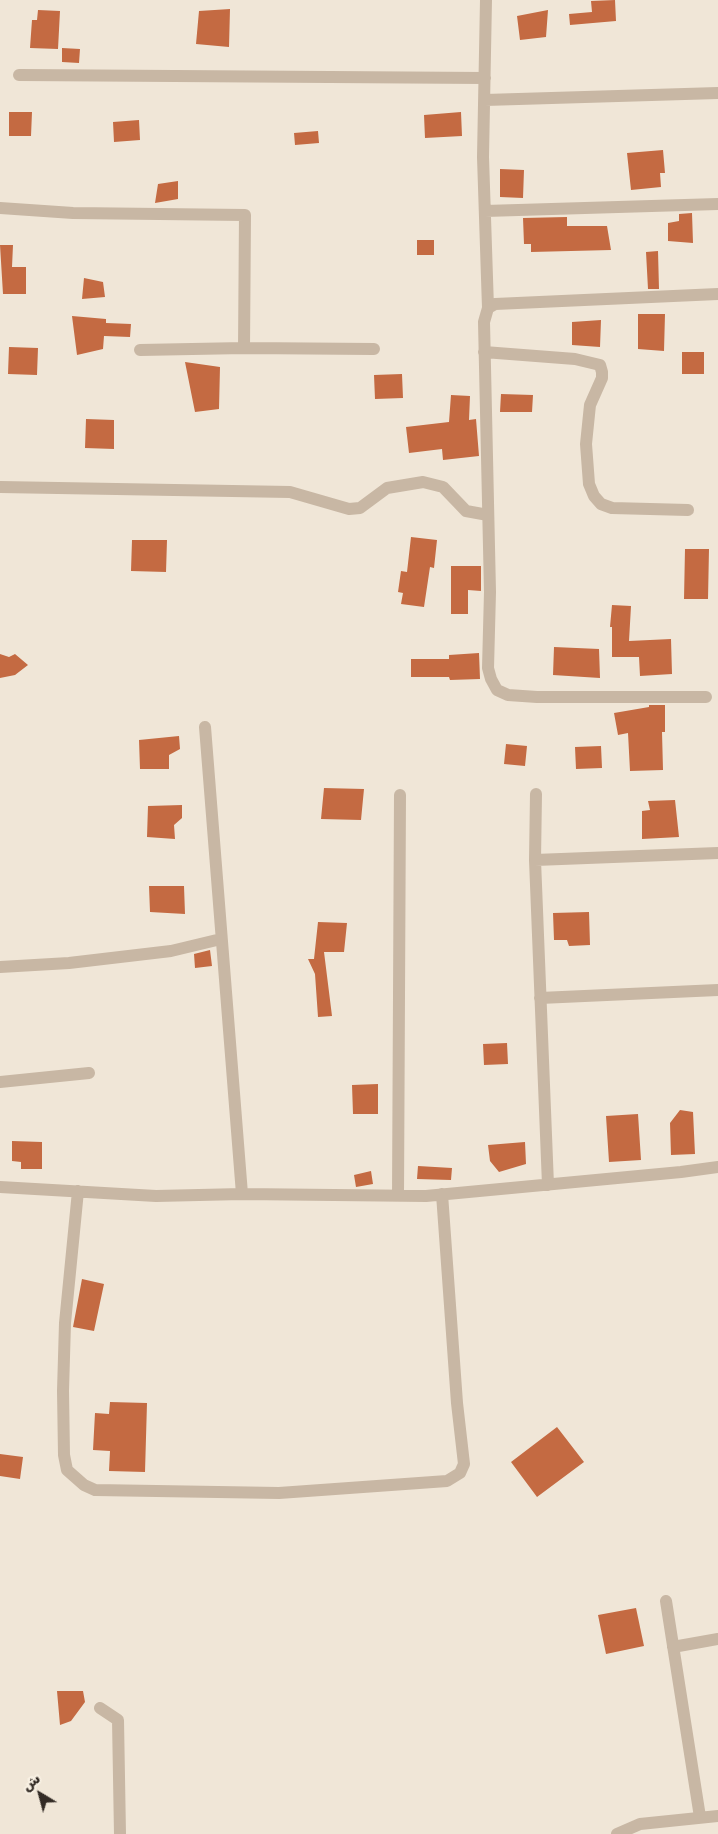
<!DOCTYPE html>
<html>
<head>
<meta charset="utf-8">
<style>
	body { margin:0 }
	#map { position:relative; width:718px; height:1834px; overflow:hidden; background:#f0e6d7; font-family:"DejaVu Sans",Cairo,sans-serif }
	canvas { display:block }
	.north { position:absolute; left:15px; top:1769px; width:50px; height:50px; -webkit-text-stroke:4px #f8f0e3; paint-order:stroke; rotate:323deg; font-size:14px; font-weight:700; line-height:20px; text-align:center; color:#332b25 }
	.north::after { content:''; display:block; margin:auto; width:18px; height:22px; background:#332b25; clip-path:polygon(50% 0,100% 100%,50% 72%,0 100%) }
</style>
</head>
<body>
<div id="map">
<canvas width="718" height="1834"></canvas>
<div class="north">ش</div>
</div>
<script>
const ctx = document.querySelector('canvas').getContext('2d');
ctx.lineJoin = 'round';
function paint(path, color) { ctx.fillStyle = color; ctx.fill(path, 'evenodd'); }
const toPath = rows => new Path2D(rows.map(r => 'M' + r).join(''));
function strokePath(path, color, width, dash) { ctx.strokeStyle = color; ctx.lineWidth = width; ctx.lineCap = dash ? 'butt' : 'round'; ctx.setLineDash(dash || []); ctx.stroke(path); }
paint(toPath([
	[615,0,616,21,570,25,569,14,592,12,591,1],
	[230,9,229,47,196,44,199,11],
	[38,10,60,11,58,49,30,48,32,20,37,20],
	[548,10,546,37,520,40,517,16],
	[62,48,80,49,79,63,62,62],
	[9,112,32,112,31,136,9,136],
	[461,112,462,136,425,138,424,115],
	[139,120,140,140,114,142,113,122],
	[318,131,319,143,295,145,294,133],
	[663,150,665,173,660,173,661,187,631,190,627,153],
	[500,169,524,170,523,198,500,197],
	[178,181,178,199,155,203,158,184],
	[692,213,693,243,668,241,668,223,679,221,679,214],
	[567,217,567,226,607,226,611,250,531,252,531,244,524,244,523,218],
	[417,240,434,240,434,255,417,255],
	[0,245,13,245,12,267,26,267,26,294,3,294],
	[658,251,659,289,648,289,646,252],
	[84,278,103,282,105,297,82,299],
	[638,314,665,314,664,351,638,349],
	[72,316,106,319,106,323,131,324,130,337,104,336,103,349,77,355],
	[601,320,600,347,572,345,572,322],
	[9,347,38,348,37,375,8,374],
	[682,352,704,352,704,374,682,374],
	[185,362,220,367,219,409,195,412],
	[402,374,403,398,375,399,374,375],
	[501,394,533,395,532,412,500,412],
	[451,395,470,396,469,420,476,419,479,456,443,460,442,449,409,453,406,427,449,422],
	[86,419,114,420,114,449,85,448],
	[411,537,437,540,434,568,430,567,424,607,401,604,403,593,398,592,401,571,407,572],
	[132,540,167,540,166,572,131,571],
	[685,549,709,549,708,599,684,599],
	[451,566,481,566,481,591,468,590,468,614,451,614],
	[612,605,631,606,629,641,671,639,672,674,640,676,639,657,612,657,612,627,610,627],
	[554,647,599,649,600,678,553,675],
	[479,653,480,679,450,680,449,677,411,677,411,659,449,659,449,655],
	[0,654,9,657,15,654,28,665,15,675,0,678],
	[649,705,665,705,665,732,662,732,663,770,630,771,628,733,618,735,614,713,649,707],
	[179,736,180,749,169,755,169,769,140,769,139,740],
	[506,744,527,746,525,766,504,764],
	[601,746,602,768,576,769,575,747],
	[324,788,364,789,361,820,321,819],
	[675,800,679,837,642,839,642,811,650,810,648,801],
	[182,805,182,818,174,825,175,839,147,837,148,806],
	[149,886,184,886,185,914,150,912],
	[589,912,590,945,569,946,567,940,554,940,553,913],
	[318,922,347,923,344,952,324,952,332,1016,318,1017,315,974,308,959,314,959],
	[210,950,212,966,195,968,194,954],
	[507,1043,508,1064,484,1065,483,1044],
	[378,1084,378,1114,353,1114,352,1085],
	[680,1110,693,1112,695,1154,671,1155,670,1123],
	[638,1114,641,1160,609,1162,606,1116],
	[12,1141,42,1142,42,1169,21,1169,21,1162,12,1161],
	[525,1142,526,1164,499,1172,490,1161,488,1145],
	[418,1166,452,1168,451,1180,417,1179],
	[371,1171,373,1184,356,1187,354,1175],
	[82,1279,104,1284,94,1331,73,1327],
	[110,1402,147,1403,145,1472,109,1471,110,1451,93,1450,95,1413,109,1414],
	[557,1427,584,1462,537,1497,511,1462],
	[0,1454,23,1457,20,1479,0,1476],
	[636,1608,644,1646,606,1654,598,1615],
	[57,1691,83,1691,85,1702,71,1721,60,1725]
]), '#c46a42');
strokePath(toPath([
	[486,0,483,157,488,308,484,322,490,592,488,668,491,679,497,690,508,695,537,697,706,697],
	[19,75,485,78],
	[485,100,718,93],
	[0,208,73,213,245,215,244,348,374,349],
	[485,211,718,204],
	[488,308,495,304,718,294],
	[140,350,244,348],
	[484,352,575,359,600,365,602,372,602,378,590,405,586,444,589,484,594,496,601,504,612,508,688,510],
	[0,487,290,492,349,509,360,508,387,488,423,482,443,487,466,511,488,515],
	[205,727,242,1194],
	[536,794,535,860,548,1185],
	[535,860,718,853],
	[0,967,69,963,171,951,221,939],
	[540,998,718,990],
	[0,1082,89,1073],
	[0,1187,156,1196,242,1194,426,1196,681,1172,718,1167],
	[78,1191,65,1323,63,1391,64,1455,67,1470,84,1485,95,1490,279,1493,447,1481,460,1473,464,1464,457,1403,442,1194],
	[398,1195,400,795],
	[666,1601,700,1817],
	[673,1647,718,1639],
	[100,1708,118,1720,120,1834],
	[617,1834,640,1824,718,1816]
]), '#c8b7a4', 12);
</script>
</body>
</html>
